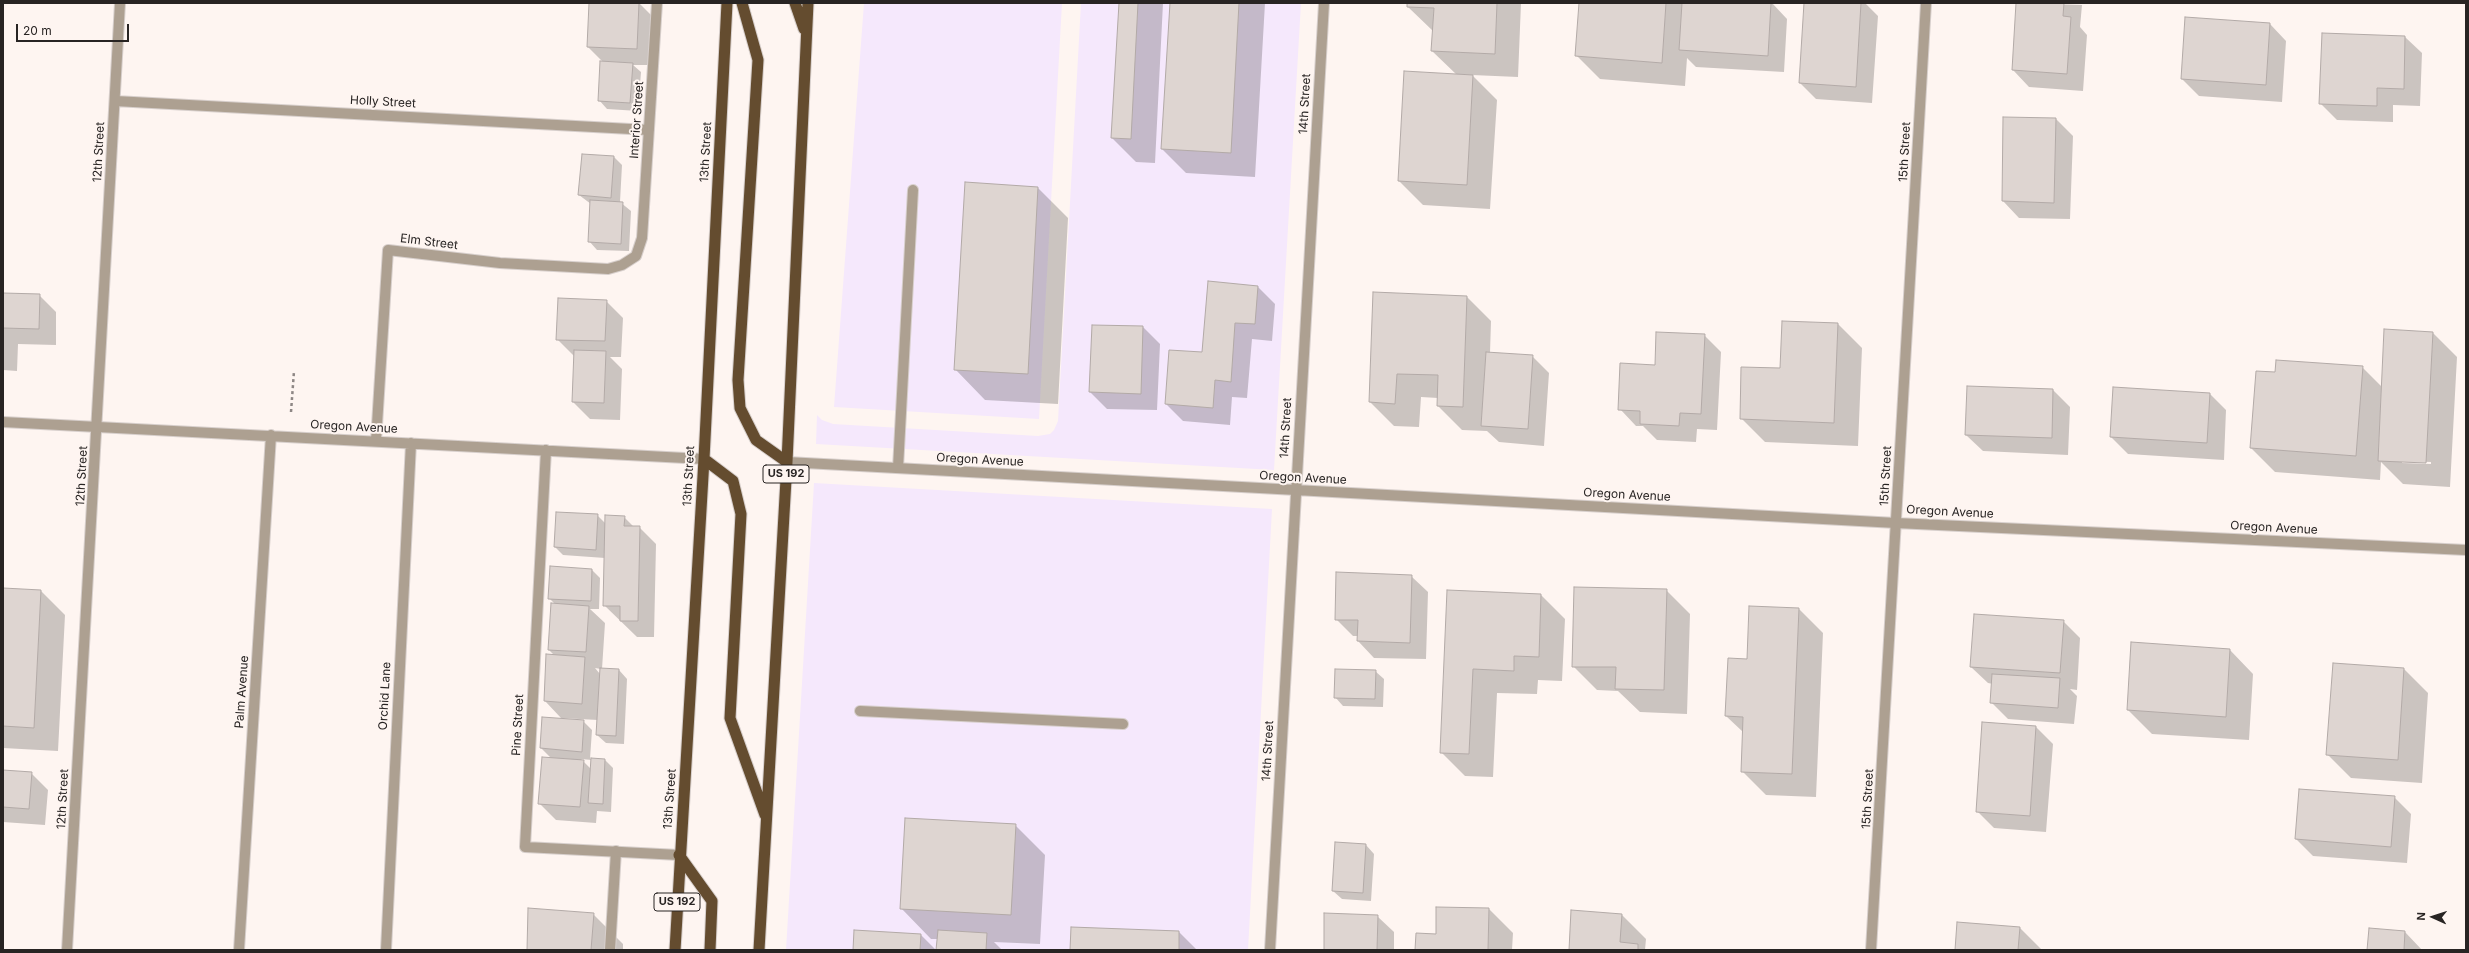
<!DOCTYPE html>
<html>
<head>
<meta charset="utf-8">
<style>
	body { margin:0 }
	#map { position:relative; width:2469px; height:953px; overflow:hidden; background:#fef5f1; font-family:Inter,sans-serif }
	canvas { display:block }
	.frame { position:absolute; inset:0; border:4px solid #282423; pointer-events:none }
	.north { position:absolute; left:2413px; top:897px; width:40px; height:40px; -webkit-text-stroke:3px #fef5f1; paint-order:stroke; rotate:273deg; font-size:11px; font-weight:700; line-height:16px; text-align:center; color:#282423 }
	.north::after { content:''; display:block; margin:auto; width:14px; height:18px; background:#282423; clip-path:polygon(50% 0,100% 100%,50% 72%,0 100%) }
	.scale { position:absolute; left:16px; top:24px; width:113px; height:18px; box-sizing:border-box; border:2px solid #282423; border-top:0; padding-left:5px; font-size:12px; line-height:14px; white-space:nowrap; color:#282423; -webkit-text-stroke:3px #fef5f1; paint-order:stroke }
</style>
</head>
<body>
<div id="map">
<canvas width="2469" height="953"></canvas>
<div class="frame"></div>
<div class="north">N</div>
<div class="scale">20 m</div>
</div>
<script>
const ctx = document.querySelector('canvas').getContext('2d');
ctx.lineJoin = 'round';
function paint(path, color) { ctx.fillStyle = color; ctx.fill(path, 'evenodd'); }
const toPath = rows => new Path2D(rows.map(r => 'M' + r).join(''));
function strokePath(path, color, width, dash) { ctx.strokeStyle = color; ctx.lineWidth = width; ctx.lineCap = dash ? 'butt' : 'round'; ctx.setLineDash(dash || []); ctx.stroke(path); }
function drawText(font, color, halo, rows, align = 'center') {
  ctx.font = font + ' Inter,sans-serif'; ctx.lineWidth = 4; ctx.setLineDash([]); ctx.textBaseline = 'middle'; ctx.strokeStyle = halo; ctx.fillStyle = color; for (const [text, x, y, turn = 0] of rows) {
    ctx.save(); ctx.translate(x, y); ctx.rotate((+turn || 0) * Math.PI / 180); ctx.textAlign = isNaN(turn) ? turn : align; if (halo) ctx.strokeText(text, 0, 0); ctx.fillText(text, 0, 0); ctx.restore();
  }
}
paint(toPath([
	[864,3,1062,3,1039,419,834,407],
	[1081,3,1301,3,1274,470,816,444,817,415,822,420,833,424,1038,436,1050,434,1054,430,1058,421],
	[814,483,1272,509,1248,950,786,950]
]), '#f5e8fc');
paint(toPath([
	[590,3,639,3,655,19,653,65,633,65,641,72,638,111,607,109,599,100,603,62,588,47],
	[1120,3,1163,3,1155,163,1136,162,1112,138],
	[1171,3,1265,3,1255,177,1186,173,1162,149],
	[1408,3,1521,3,1518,77,1472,75,1497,100,1490,209,1423,205,1399,181,1457,75,1432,51,1433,31,1408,7],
	[1580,3,1772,3,1787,19,1784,72,1696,67,1687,58,1685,86,1600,79,1576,55],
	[1805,3,1865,3,1878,16,1872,103,1816,99,1800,83],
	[2017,3,2082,5,2080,27,2087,35,2083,91,2029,87,2013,70],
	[2270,24,2286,41,2282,102,2199,96,2182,79],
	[2323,34,2405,37,2422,53,2420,106,2393,105,2393,122,2337,120,2320,103],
	[2004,118,2056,119,2073,136,2070,219,2019,218,2003,201],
	[614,157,622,165,620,202,631,211,629,251,597,250,589,241,591,204,579,195],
	[1038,188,1068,218,1058,404,985,400,955,369],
	[1209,283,1258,287,1275,304,1272,341,1252,339,1247,398,1232,397,1230,425,1183,421,1166,404,1203,354],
	[3,294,39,295,56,312,56,345,18,344,17,371,3,370],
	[1467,297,1491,321,1490,353,1532,356,1549,373,1544,446,1499,442,1487,431,1462,430,1438,406,1438,398,1421,397,1419,427,1394,426,1370,402],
	[606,301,623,318,621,357,610,357,622,369,620,420,590,419,573,402,575,357,557,339],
	[1783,322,1838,324,1862,348,1858,446,1765,442,1741,418,1781,369],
	[1093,326,1143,327,1160,344,1157,410,1107,409,1090,392],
	[2433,333,2457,357,2450,487,2403,484,2381,462,2380,480,2275,472,2251,448,2362,367,2382,387],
	[2402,461,2431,462,2431,464,2402,463],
	[1704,335,1721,352,1717,430,1697,429,1696,442,1657,440,1643,426,1636,426,1620,409,1655,366],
	[1968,388,2053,390,2070,407,2068,455,1983,451,1966,435],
	[2210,394,2226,410,2224,460,2128,454,2111,437],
	[597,515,605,523,624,517,634,527,639,527,656,544,654,637,637,637,604,605,605,558,563,555,555,547],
	[551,567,592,570,600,578,599,609,590,609,605,623,602,669,619,670,627,679,624,744,606,743,597,735,598,720,561,718,545,701,554,655,549,650,555,604,549,598],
	[595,668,601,669,600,674],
	[1411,576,1428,592,1426,659,1374,658,1358,641,1358,636,1353,636,1336,619],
	[3,589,41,591,65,615,58,751,3,748],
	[1666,590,1690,614,1687,714,1640,712,1618,691,1597,690,1573,666],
	[1448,591,1541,595,1565,619,1562,681,1538,680,1537,694,1497,693,1493,777,1465,776,1441,752],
	[1799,609,1823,633,1816,797,1766,795,1742,771,1743,732,1726,716,1747,660],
	[2063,621,2080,638,2077,690,2070,689,2077,696,2074,724,2008,719,1991,702,1993,684,1988,683,1971,667],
	[2229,649,2253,674,2249,740,2152,734,2128,710],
	[2404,669,2428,693,2422,783,2351,778,2327,754],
	[1375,671,1384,679,1383,707,1343,706,1335,697],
	[543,718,583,721,592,730,590,759,605,760,613,768,611,812,597,811,596,823,556,820,539,803,552,759,541,748],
	[581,759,592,760,591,769],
	[1983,723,2036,727,2053,744,2046,832,1994,828,1977,811],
	[3,771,31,773,48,790,45,825,3,822],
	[2394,797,2411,814,2407,863,2313,856,2296,839],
	[1015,825,1045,855,1040,944,994,942,1002,950,937,950,938,939,931,939,901,908],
	[1366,845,1374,854,1371,901,1342,899,1333,891],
	[1489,909,1513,933,1512,950,1416,950,1437,935],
	[593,914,623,944,623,950,528,950],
	[1622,915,1646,939,1645,950,1570,950],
	[1377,916,1394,932,1394,950,1325,950],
	[2020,928,2042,950,1956,950],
	[1179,932,1197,950,1071,950],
	[2405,932,2422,950,2368,950],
	[921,935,936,950,854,950]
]), '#0003');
const building = toPath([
	[589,3,639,3,637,49,587,47,589,3],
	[1119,3,1138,3,1131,139,1111,138,1119,3],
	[1170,3,1239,3,1231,153,1161,149,1170,3],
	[1407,3,1497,3,1495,54,1431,51,1434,8,1407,7,1407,3],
	[1579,3,1666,3,1662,63,1575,56,1579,3],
	[1682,3,1771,3,1768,56,1679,50,1682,3],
	[1804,3,1861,3,1856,87,1799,83,1804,3],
	[2016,3,2064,3,2063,16,2071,17,2067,74,2012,70,2016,3],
	[2185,17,2270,23,2266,85,2181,79,2185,17],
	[2322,33,2405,36,2404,89,2377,88,2377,106,2319,104,2322,33],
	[600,61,633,63,630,103,598,101,600,61],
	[1404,71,1473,75,1467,185,1398,181,1404,71],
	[2003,117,2056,118,2054,203,2002,201,2003,117],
	[582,154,614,156,611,198,578,195,582,154],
	[965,182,1038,187,1028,374,954,370,965,182],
	[590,200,623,202,621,244,588,242,590,200],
	[1208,281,1258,286,1255,324,1235,323,1231,382,1215,380,1213,408,1165,404,1169,350,1202,352,1208,281],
	[1373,292,1467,296,1463,407,1437,406,1438,375,1397,374,1395,404,1369,402,1373,292],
	[3,293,40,294,39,329,3,328,3,293],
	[558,298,607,300,605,341,556,340,558,298],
	[1782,321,1838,323,1834,423,1740,419,1741,367,1780,368,1782,321],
	[1092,325,1143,326,1141,394,1089,392,1092,325],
	[2384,329,2433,332,2426,463,2378,461,2384,329],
	[1656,332,1705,334,1701,414,1680,413,1679,426,1640,424,1640,411,1618,410,1620,363,1655,365,1656,332],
	[574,350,606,351,604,403,572,402,574,350],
	[1486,352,1533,355,1528,429,1481,426,1486,352],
	[2276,360,2363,366,2356,456,2250,448,2256,371,2275,372,2276,360],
	[1967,386,2053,389,2052,438,1965,435,1967,386],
	[2113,387,2210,393,2207,443,2110,437,2113,387],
	[556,512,598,514,596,550,554,547,556,512],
	[605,515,625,516,624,526,640,526,638,621,620,621,620,606,603,606,605,515],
	[550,566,592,569,591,601,548,599,550,566],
	[1336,572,1412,575,1410,643,1357,641,1358,620,1335,620,1336,572],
	[1574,587,1667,589,1664,690,1615,689,1616,667,1572,667,1574,587],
	[3,588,41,590,34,728,3,726,3,588],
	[1447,590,1541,594,1539,657,1514,656,1514,671,1473,669,1469,754,1440,753,1447,590],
	[551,603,589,606,586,652,548,650,551,603],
	[1749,606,1799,608,1792,774,1741,772,1743,717,1725,716,1728,658,1747,659,1749,606],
	[1974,614,2064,620,2060,673,1970,667,1974,614],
	[2131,642,2230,649,2226,717,2127,710,2131,642],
	[546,654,585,657,582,704,544,701,546,654],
	[2333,663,2404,668,2398,760,2326,755,2333,663],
	[600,668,619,669,616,736,596,735,600,668],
	[1335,669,1376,670,1375,699,1334,698,1335,669],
	[1992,674,2060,678,2058,708,1990,703,1992,674],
	[542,717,584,720,582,752,540,748,542,717],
	[1982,722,2036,726,2030,816,1976,812,1982,722],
	[542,757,584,760,580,807,538,804,542,757],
	[591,758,605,759,603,804,588,803,591,758],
	[3,770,32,772,29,809,3,807,3,770],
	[2299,789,2395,796,2391,847,2295,839,2299,789],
	[905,818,1016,824,1011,915,900,909,905,818],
	[1335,842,1366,844,1363,893,1332,891,1335,842],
	[1436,907,1489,908,1488,950,1415,950,1416,933,1436,934,1436,907],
	[528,908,594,913,591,950,527,950,528,908],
	[1571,910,1622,914,1620,942,1638,944,1638,950,1569,950,1571,910],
	[1324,913,1378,915,1377,950,1324,950,1324,913],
	[1957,922,2020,927,2018,950,1955,950,1957,922],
	[1071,927,1179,931,1179,950,1070,950,1071,927],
	[2369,928,2405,931,2404,950,2367,950,2369,928],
	[854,930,921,934,920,950,853,950,854,930],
	[938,930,987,933,986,950,936,950,938,930]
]);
paint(building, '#ded5d1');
strokePath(building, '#b3aaa7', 1);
const service = toPath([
	[898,468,913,190],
	[860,711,1123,724],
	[610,950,616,851]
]);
const minor = toPath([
	[115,101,649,130],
	[3,422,704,459],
	[376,441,388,250,500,263,608,269,622,265,636,256,642,238,657,3],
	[546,450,525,847,679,855],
	[787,462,1896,523,2466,550],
	[67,950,120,3],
	[239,950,271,435],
	[386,950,411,443],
	[1270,950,1324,3],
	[1871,950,1926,3]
]);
const trunk = toPath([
	[742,3,758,60,738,380,740,408,756,440,787,462],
	[795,3,804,29],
	[704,459,733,481,741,514,730,718,765,815],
	[679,855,712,901,710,950],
	[675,950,704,459,727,3],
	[759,950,787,462,808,3]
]);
strokePath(service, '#d7cfcc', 12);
strokePath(minor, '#d7cfcc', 12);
strokePath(trunk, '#d7cfcc', 13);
strokePath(toPath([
	[291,412,294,371]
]), '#8e8785', 2.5, [3, 3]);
strokePath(service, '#ada091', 10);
strokePath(minor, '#ada091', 10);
strokePath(trunk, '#644c2f', 11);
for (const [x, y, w] of [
	[786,474,46],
	[677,902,46]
]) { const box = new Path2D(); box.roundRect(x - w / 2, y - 9, w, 18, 3); ctx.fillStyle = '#fef5f1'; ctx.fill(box); strokePath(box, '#282423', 1); }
drawText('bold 11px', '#282423', null, [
	["US 192",786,474],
	["US 192",677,902]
]);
drawText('12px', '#282423', '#fef5f1', [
	["Holly Street",383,102,3],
	["14th Street",1305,104,-87],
	["Interior Street",637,120,-86],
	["12th Street",99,152,-87],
	["13th Street",706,152,-87],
	["15th Street",1905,152,-87],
	["Elm Street",429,242,7],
	["Oregon Avenue",354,427,3],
	["14th Street",1286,428,-87],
	["Oregon Avenue",980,460,3],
	["12th Street",82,476,-87],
	["13th Street",689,476,-87],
	["15th Street",1886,476,-87],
	["Oregon Avenue",1303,478,3],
	["Oregon Avenue",1627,495,3],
	["Oregon Avenue",1950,512,3],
	["Oregon Avenue",2274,528,3],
	["Palm Avenue",242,692,-86],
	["Orchid Lane",385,696,-87],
	["Pine Street",518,725,-87],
	["14th Street",1268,751,-87],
	["12th Street",63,799,-87],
	["13th Street",670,799,-86],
	["15th Street",1868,799,-87]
]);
</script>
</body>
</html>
